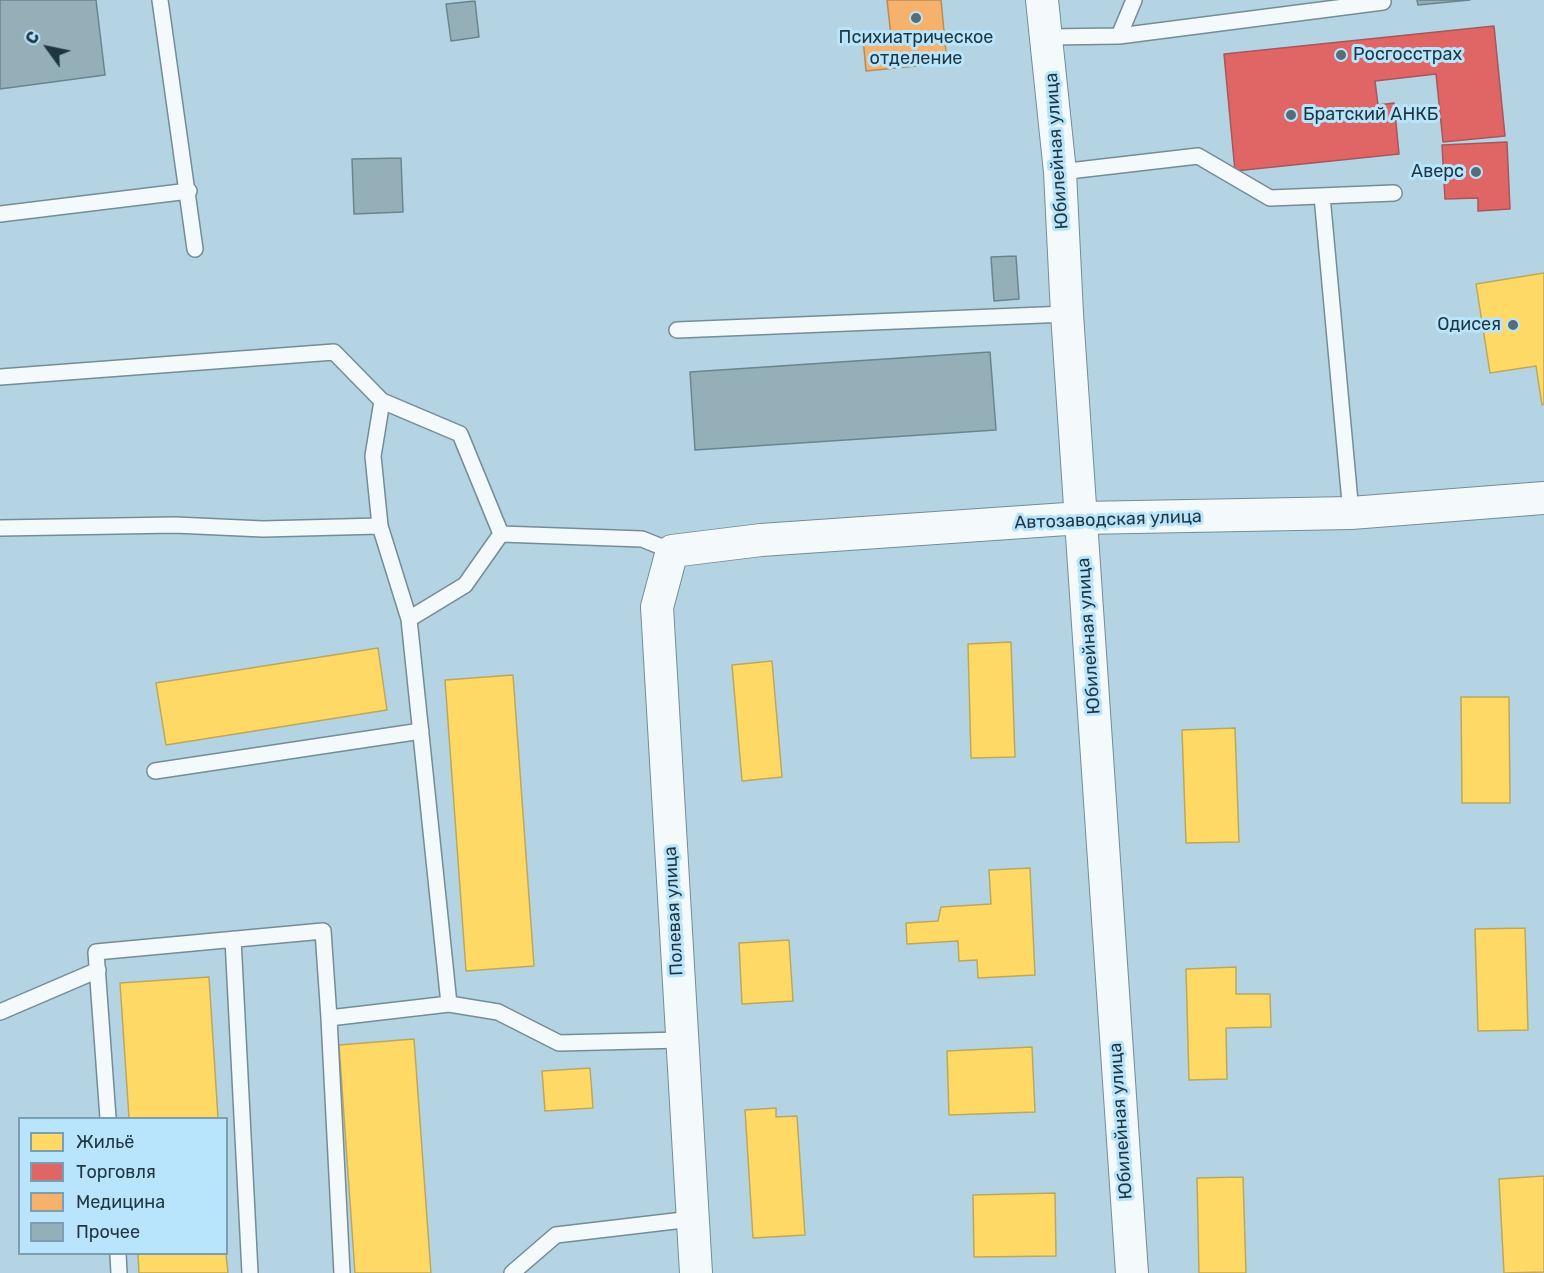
<!DOCTYPE html>
<html>
<head>
<meta charset="utf-8">
<style>
	body { margin:0 }
	#map { position:relative; width:1544px; height:1273px; overflow:hidden; background:#b5d4e3; font-family:Rubik,sans-serif }
	canvas { display:block }
	.legend { position:absolute; left:18px; top:1117px; width:210px; height:138px; box-sizing:border-box; background:#b9e5fc; border:2px solid #7b9fb1; margin:0; padding:8px 10px; list-style:none; font-size:18px; color:#1f3540 }
	.legend li { display:flex; align-items:center; gap:12px; height:30px }
	.legend b { width:30px; border:2px solid #7b9fb1 }
	.north { position:absolute; left:18px; top:18px; width:60px; height:60px; -webkit-text-stroke:4px #b9e5fc; paint-order:stroke; rotate:303deg; font-size:16px; font-weight:700; line-height:24px; text-align:center; color:#1f3540 }
	.north::after { content:''; display:block; margin:auto; width:21px; height:27px; background:#1f3540; clip-path:polygon(50% 0,100% 100%,50% 72%,0 100%) }
</style>
</head>
<body>
<div id="map">
<canvas width="1544" height="1273"></canvas>
<ul class="legend">
<li><b style="height:16px;background:#ffd966"></b>Жильё</li>
<li><b style="height:16px;background:#e06666"></b>Торговля</li>
<li><b style="height:16px;background:#f6b26b"></b>Медицина</li>
<li><b style="height:16px;background:#95afb9"></b>Прочее</li>
</ul>
<div class="north">С</div>
</div>
<script>
const ctx = document.querySelector('canvas').getContext('2d');
ctx.lineJoin = 'round';
function paint(path, color) { ctx.fillStyle = color; ctx.fill(path, 'evenodd'); }
const toPath = rows => new Path2D(rows.map(r => 'M' + r).join(''));
function strokePath(path, color, width, dash) { ctx.strokeStyle = color; ctx.lineWidth = width; ctx.lineCap = dash ? 'butt' : 'round'; ctx.setLineDash(dash || []); ctx.stroke(path); }
function drawText(font, color, halo, rows, align = 'center') {
  ctx.font = font + ' Rubik,sans-serif'; ctx.lineWidth = 6; ctx.setLineDash([]); ctx.textBaseline = 'middle'; ctx.strokeStyle = halo; ctx.fillStyle = color; for (const [text, x, y, turn = 0] of rows) {
    ctx.save(); ctx.translate(x, y); ctx.rotate((+turn || 0) * Math.PI / 180); ctx.textAlign = isNaN(turn) ? turn : align; if (halo) ctx.strokeText(text, 0, 0); ctx.fillText(text, 0, 0); ctx.restore();
  }
}
const homes = toPath([
	[1544,273,1544,404,1542,405,1536,366,1490,373,1476,284,1544,273],
	[1011,642,1015,757,971,758,968,644,1011,642],
	[378,648,387,710,166,745,156,683,378,648],
	[772,661,782,777,742,781,732,665,772,661],
	[513,675,534,966,466,971,445,680,513,675],
	[1461,697,1509,697,1510,803,1462,803,1461,697],
	[1235,728,1239,842,1186,843,1182,730,1235,728],
	[1030,868,1035,975,978,978,977,960,959,961,958,941,907,944,906,923,938,921,941,907,991,904,989,870,1030,868],
	[1525,928,1528,1030,1478,1031,1475,929,1525,928],
	[789,940,793,1001,742,1004,739,943,789,940],
	[1236,967,1236,994,1270,994,1271,1027,1226,1028,1227,1079,1189,1080,1186,969,1236,967],
	[209,977,218,1118,129,1118,120,983,209,977],
	[414,1039,431,1273,355,1273,339,1045,414,1039],
	[1032,1047,1035,1112,949,1115,947,1051,1032,1047],
	[590,1068,593,1108,545,1111,542,1071,590,1068],
	[776,1108,776,1117,797,1116,805,1235,753,1238,745,1110,776,1108],
	[1544,1176,1544,1272,1504,1273,1499,1179,1544,1176],
	[1243,1177,1246,1273,1199,1273,1197,1178,1243,1177],
	[1055,1193,1056,1256,974,1257,973,1195,1055,1193],
	[138,1254,226,1254,228,1273,139,1273,138,1254]
]);
paint(homes, '#ffd966');
strokePath(homes, '#bca85b', 1.5);
const shops = toPath([
	[1494,26,1505,136,1443,142,1436,74,1375,81,1378,105,1394,103,1399,154,1235,171,1224,54,1494,26],
	[1507,142,1510,209,1478,211,1478,198,1445,199,1442,145,1507,142]
]);
paint(shops, '#e06666');
strokePath(shops, '#a6575b', 1.5);
const health = toPath([
	[887,0,941,0,947,63,866,71,863,38,891,36,887,0]
]);
paint(health, '#f6b26b');
strokePath(health, '#b68c5e', 1.5);
const building = toPath([
	[0,0,96,0,105,75,0,89,0,0],
	[1417,0,1470,0,1418,5,1417,0],
	[475,1,479,37,451,41,446,4,475,1],
	[401,158,403,212,354,214,352,159,401,158],
	[1016,256,1019,299,994,301,991,257,1016,256],
	[990,352,996,430,695,450,690,372,990,352]
]);
paint(building, '#95afb9');
strokePath(building, '#69858e', 1.5);
const service = toPath([
	[160,0,195,249],
	[1119,36,1383,2],
	[1048,37,1119,36,1134,0],
	[1060,172,1198,156,1270,198,1394,193],
	[1322,196,1351,513],
	[0,214,189,191],
	[677,330,1067,314],
	[0,377,334,352,382,401,460,434,501,534,642,539,672,551],
	[382,401,373,456,380,526,409,619,449,1004],
	[0,528,175,525,263,529,380,526],
	[409,619,465,585,501,534],
	[155,771,421,731],
	[233,939,250,1273],
	[0,1012,98,970],
	[329,1018,342,1273],
	[108,1118,96,952,323,931,329,1018,449,1004,498,1012,559,1043,681,1040],
	[118,1254,119,1273],
	[512,1273,556,1235,692,1219]
]);
const minor = toPath([
	[1042,0,1060,172,1067,314,1132,1273],
	[696,1273,657,607,672,551,761,540,1081,518,1351,513,1544,498]
]);
strokePath(service, '#748c97', 18);
strokePath(minor, '#748c97', 34);
strokePath(service, '#f4f9fb', 15);
strokePath(minor, '#f4f9fb', 32);
for (const [x, y, r, color] of [
	[916,18,6,"#546d79"],
	[1341,55,6,"#546d79"],
	[1291,115,6,"#546d79"],
	[1476,172,6,"#546d79"],
	[1513,325,6,"#546d79"]
]) { const dot = new Path2D(); dot.arc(x, y, r, 0, 2 * Math.PI); ctx.fillStyle = color; ctx.fill(dot); strokePath(dot, '#b9e5fc', 2); }
drawText('18px', '#1f3540', '#b9e5fc', [
	["Психиатрическое",916,38,"center"],
	["отделение",916,59,"center"],
	["Росгосстрах",1353,55],
	["Братский АНКБ",1303,115],
	["Аверс",1464,172,"right"],
	["Одисея",1501,325,"right"]
], 'left');
drawText('18px', '#1f3540', '#b9e5fc', [
	["Юбилейная улица",1057,151,-94],
	["Автозаводская улица",1108,520,-2],
	["Юбилейная улица",1089,636,-94],
	["Полевая улица",674,911,-93],
	["Юбилейная улица",1121,1121,-94]
]);
</script>
</body>
</html>
